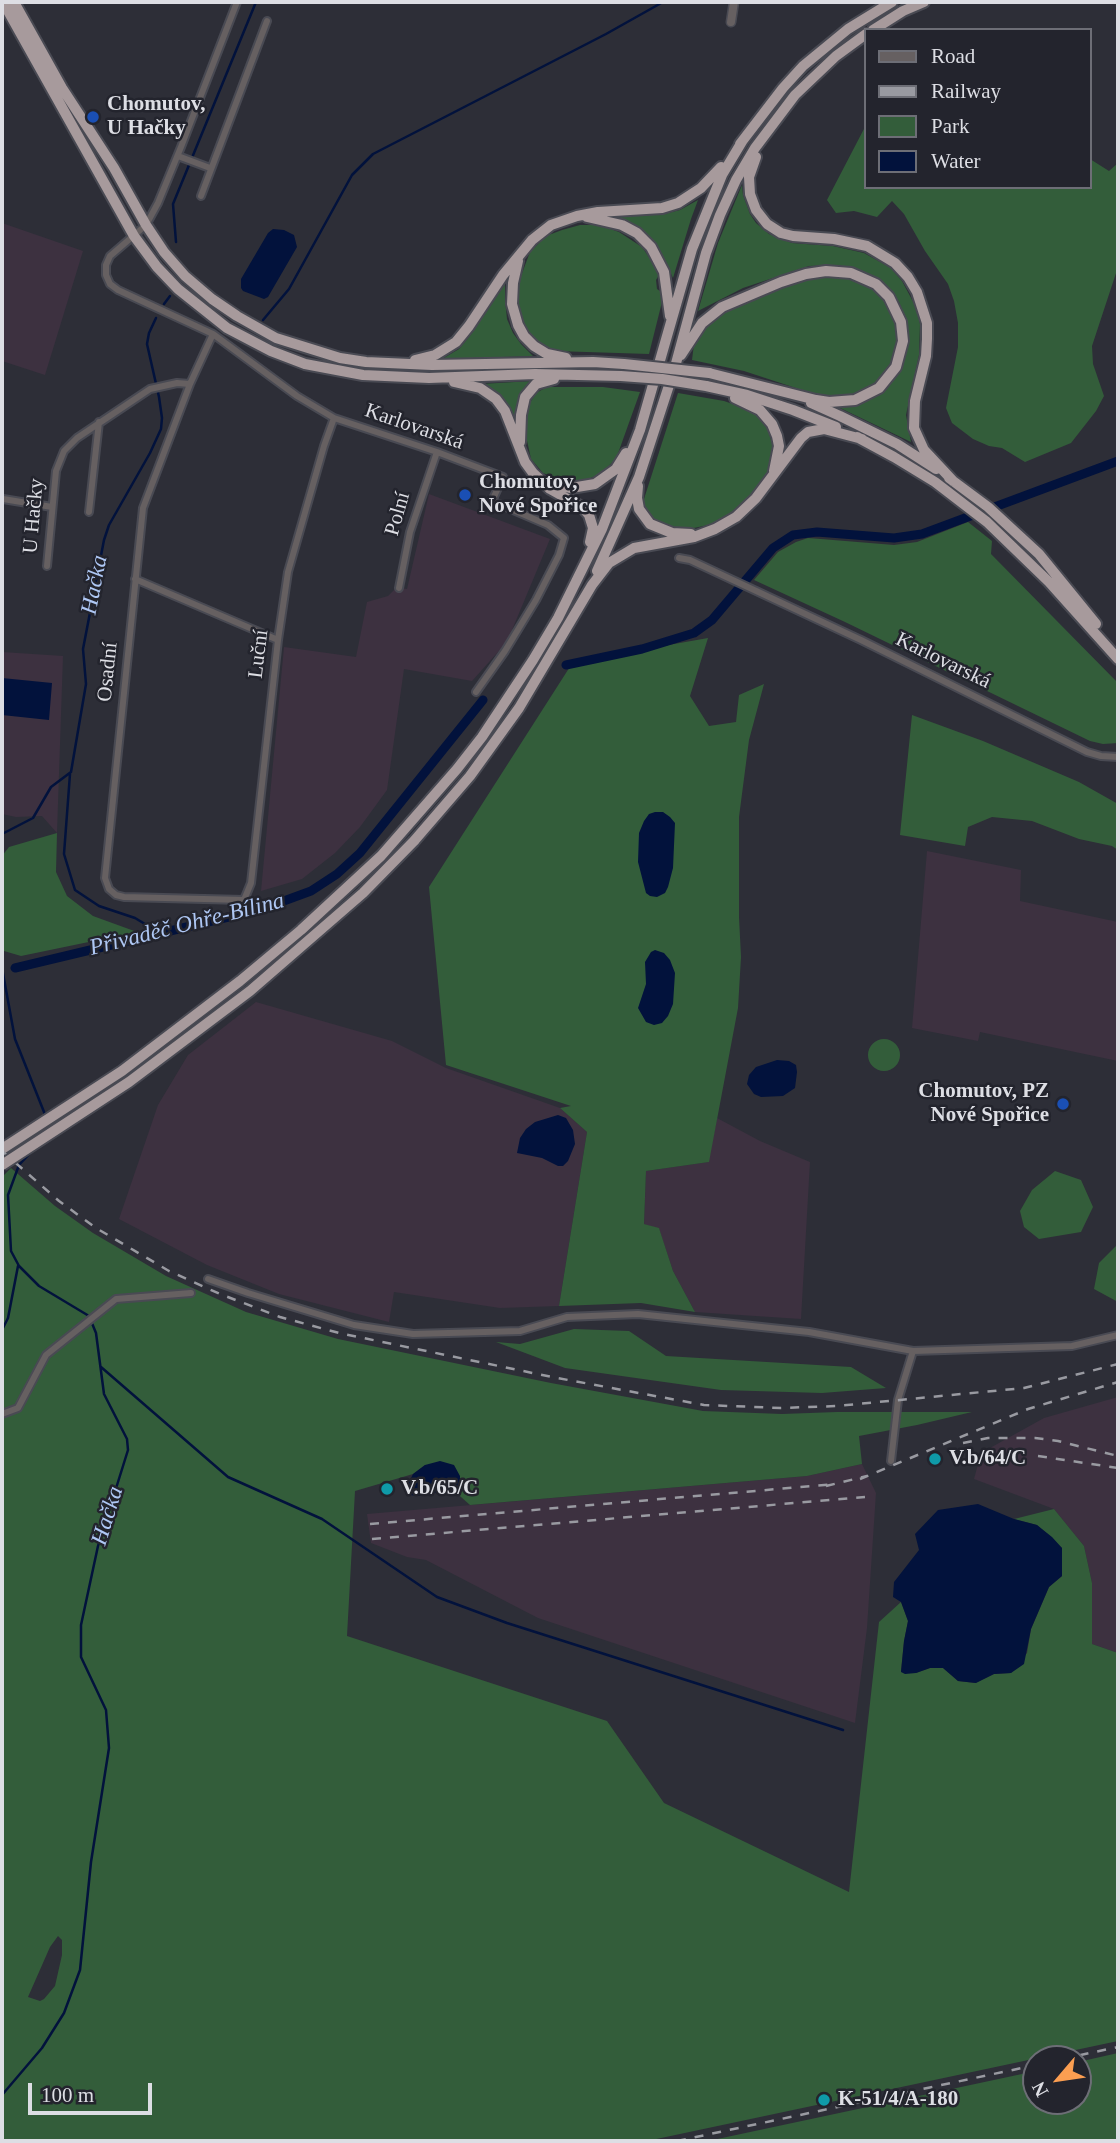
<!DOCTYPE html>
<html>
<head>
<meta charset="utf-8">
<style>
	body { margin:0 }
	#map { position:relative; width:1120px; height:2143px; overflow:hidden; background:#2d2e37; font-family:Georgia,serif }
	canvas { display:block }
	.frame { position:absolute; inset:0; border:4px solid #dddee4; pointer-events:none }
	.legend { position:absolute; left:864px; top:28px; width:228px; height:161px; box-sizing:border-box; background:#23242d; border:2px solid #6d6e76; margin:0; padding:9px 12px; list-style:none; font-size:21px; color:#dddee4 }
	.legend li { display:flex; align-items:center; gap:14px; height:35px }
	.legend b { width:35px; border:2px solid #6d6e76 }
	.north { position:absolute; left:1022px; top:2045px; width:70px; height:70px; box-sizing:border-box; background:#23242d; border:2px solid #6d6e76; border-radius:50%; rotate:241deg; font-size:19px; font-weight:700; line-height:28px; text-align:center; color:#dddee4 }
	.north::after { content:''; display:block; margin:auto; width:24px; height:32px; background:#fb9e51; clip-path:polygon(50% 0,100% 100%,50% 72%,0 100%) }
	.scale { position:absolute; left:28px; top:2083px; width:124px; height:32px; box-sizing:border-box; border:4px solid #dddee4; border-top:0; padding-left:9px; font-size:21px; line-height:24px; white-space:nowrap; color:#dddee4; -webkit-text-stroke:5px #23242d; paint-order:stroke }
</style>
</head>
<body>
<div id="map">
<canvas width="1120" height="2143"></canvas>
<div class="frame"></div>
<ul class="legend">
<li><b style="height:9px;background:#666061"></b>Road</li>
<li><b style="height:9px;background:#999aa1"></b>Railway</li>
<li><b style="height:19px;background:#335d3a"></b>Park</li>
<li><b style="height:19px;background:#02123c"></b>Water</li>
</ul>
<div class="north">N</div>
<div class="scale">100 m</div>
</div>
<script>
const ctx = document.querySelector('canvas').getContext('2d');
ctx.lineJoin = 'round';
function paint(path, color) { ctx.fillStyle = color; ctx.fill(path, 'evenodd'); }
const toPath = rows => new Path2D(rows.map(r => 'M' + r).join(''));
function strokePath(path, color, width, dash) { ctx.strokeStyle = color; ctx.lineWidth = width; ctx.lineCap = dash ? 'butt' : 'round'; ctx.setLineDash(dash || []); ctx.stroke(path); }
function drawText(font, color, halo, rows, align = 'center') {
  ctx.font = font + ' Georgia,serif'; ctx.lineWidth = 5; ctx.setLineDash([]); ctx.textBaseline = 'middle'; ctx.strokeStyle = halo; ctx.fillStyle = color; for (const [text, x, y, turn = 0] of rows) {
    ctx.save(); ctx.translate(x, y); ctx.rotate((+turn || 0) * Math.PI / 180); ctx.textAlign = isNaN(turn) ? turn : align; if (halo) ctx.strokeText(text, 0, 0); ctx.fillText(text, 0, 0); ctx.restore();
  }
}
paint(toPath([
	[2,223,83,251,45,375,2,361],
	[429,494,550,539,507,642,472,681,404,669,387,790,360,827,335,853,302,879,261,891,284,647,356,657,367,602,388,596,397,587,407,589],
	[2,652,63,656,57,833,42,816,16,817,2,814],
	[927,851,1021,870,1020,901,1118,922,1118,1061,980,1032,978,1041,912,1028],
	[256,1002,392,1041,446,1068,560,1108,587,1132,559,1306,500,1308,394,1292,389,1322,279,1294,207,1265,119,1219,158,1105,188,1055],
	[717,1118,760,1141,810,1162,801,1319,695,1312,673,1271,659,1229,644,1224,646,1171,708,1162],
	[1118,1397,1118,1653,1092,1644,1092,1583,1084,1546,1054,1509,974,1479,981,1453,1044,1418],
	[862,1464,876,1493,867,1628,855,1723,538,1618,426,1560,407,1557,371,1543,367,1514,807,1476]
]), '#3d3140');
paint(toPath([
	[866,125,866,187,1090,187,1090,159,1109,171,1118,163,1118,267,1092,346,1093,364,1104,396,1096,411,1071,443,1025,462,1002,448,989,446,973,439,952,423,946,408,958,347,958,323,954,301,948,284,925,251,904,214,892,201,877,217,854,211,836,213,827,200],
	[742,185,743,195,750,214,756,223,769,234,792,243,833,246,864,253,891,268,902,281,917,309,920,324,919,355,906,415,911,442,838,407,856,405,882,392,895,377,907,351,906,321,899,302,887,287,871,275,839,265,809,266,743,288,698,311,718,243],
	[698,200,691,219,673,278,662,254,652,240,638,227,619,217,664,214,680,210],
	[580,225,599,225,619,232,642,247,656,267,659,275,656,280,657,289,660,291,662,302,649,354,555,351,537,342,528,333,522,323,517,304,518,284,530,252,546,236,562,230],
	[827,276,850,278,873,288,885,300,896,323,898,340,891,364,882,378,869,389,845,397,817,395,744,371,692,360,694,344,706,326,724,311,782,287,807,279],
	[505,284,505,299,507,319,513,333,521,344,533,356,442,359,459,349,472,333],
	[532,381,520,394,514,421,481,384],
	[547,387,603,387,640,392,616,459,600,474,586,480,564,481,543,473,531,459,526,436,528,406,536,393],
	[678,393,724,401,747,409,756,414,767,427,773,446,767,474,752,494,733,512,723,519,713,524,694,528,673,527,659,523,648,514,643,502],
	[968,522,992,541,991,554,1118,683,1118,743,1103,744,1090,741,845,622,754,580,778,552,796,542,808,538,821,539,894,545,917,542],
	[708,638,690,696,709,726,736,722,739,695,764,684,749,740,739,817,739,917,741,957,738,1008,709,1162,646,1171,644,1224,659,1228,673,1271,695,1312,641,1303,559,1306,587,1132,560,1108,571,1106,446,1065,429,887,573,662],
	[912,715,983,741,1079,782,1118,804,1118,850,1112,846,1079,839,1032,821,992,817,968,827,965,846,900,835],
	[57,833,56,872,67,896,93,916,137,932,21,956,4,951,2,941,2,856,9,847],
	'868 1055a16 16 0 1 1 32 0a16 16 0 1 1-32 0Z',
	[11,1168,55,1206,93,1233,166,1276,246,1312,338,1339,551,1383,703,1411,782,1414,837,1412,972,1412,917,1425,859,1436,862,1464,807,1476,470,1505,425,1465,413,1474,355,1491,347,1636,607,1721,664,1803,849,1892,879,1622,901,1602,908,1621,904,1641,901,1671,916,1673,930,1668,943,1668,958,1681,975,1683,994,1674,1011,1673,1027,1653,1031,1629,1049,1587,1062,1576,1062,1548,1037,1525,1014,1519,1054,1509,1084,1546,1092,1583,1092,1644,1118,1653,1118,2041,647,2141,2,2141,2,1177],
	[58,1936,62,1940,62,1955,55,1986,44,1999,40,2001,28,1997,50,1947],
	[1055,1171,1081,1180,1093,1207,1081,1232,1039,1239,1024,1227,1020,1211,1032,1190],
	[1118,1244,1118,1302,1094,1289,1099,1263],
	[574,1329,629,1331,666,1356,851,1367,886,1388,822,1393,721,1390,565,1368,496,1342,520,1344],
	[1118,2053,1118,2141,708,2141,1036,2071,1036,2101,1078,2101,1078,2062]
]), '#335d3a');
paint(toPath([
	[273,229,284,230,294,235,297,247,268,297,264,299,243,291,241,288,241,279,268,233],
	[2,678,52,683,49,720,2,715],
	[655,812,663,812,670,817,675,823,673,868,668,887,665,893,657,897,650,896,646,893,638,862,639,833,644,821,649,814],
	[655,950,664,953,670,960,675,973,673,1004,668,1016,662,1023,654,1025,646,1022,638,1008,646,984,645,962,651,952],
	[777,1060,789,1061,796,1065,797,1072,795,1088,783,1096,761,1097,754,1094,747,1084,749,1075,756,1067],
	[558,1115,566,1118,573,1130,575,1144,568,1161,563,1166,558,1166,542,1158,517,1153,520,1138,526,1129,535,1122],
	[440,1461,454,1465,460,1476,460,1485,431,1494,417,1496,410,1495,407,1491,407,1486,413,1474,425,1465],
	[978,1504,1014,1519,1037,1525,1052,1537,1062,1548,1062,1576,1049,1587,1031,1629,1024,1664,1011,1673,994,1674,976,1683,958,1681,943,1668,930,1668,916,1673,905,1674,901,1672,904,1641,908,1621,901,1602,893,1597,894,1582,919,1550,915,1534,938,1510]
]), '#02123c');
strokePath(toPath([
	[176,242,173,204,256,2],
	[164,304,170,296],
	[263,320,289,289,352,175,373,154,606,34,663,2],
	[70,774,64,854,75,890,99,906,135,918,160,933],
	[2,834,33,818,51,787,71,772,86,684,83,649,104,540,109,525,150,453,161,429,162,418,159,397,147,344,149,333,156,318],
	[2,968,15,1039,46,1117],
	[2,1330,8,1318,18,1266],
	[101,1367,228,1477,322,1519,437,1597,507,1623,843,1730],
	[2,2095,42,2048,64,2013,80,1970,91,1862,109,1748,106,1710,81,1657,81,1625,98,1546,128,1450,127,1439,104,1394,96,1333,89,1316,39,1286,19,1266,11,1251,8,1195,19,1165,32,1151]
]), '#02123c', 2.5);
strokePath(toPath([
	[566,665,642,649,694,633,712,620,773,548,793,535,817,532,894,538,922,534,1118,461],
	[15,968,262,909,311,891,337,874,360,853,483,700]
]), '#02123c', 9);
const minor = toPath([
	[237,2,181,147,158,203,146,225,110,256,106,265,106,275,110,284,118,290,213,334,297,396,334,418,437,452,503,477,492,501,548,525,564,538,559,555,536,600,505,651,476,692],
	[178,156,210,168],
	[201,196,267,21],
	[213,334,190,384,143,508,105,878,109,889,116,895,124,897,244,900,251,883,278,640,288,572,324,446,334,418],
	[3,499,52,507],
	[89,512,99,422],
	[679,558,690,560,861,640,1087,752,1101,756,1118,757],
	[47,566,56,471,64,451,77,438,150,389,177,383,190,384],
	[135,579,278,640],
	[399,588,410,532,437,452],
	[208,1279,248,1293,354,1325,413,1334,520,1331,567,1317,638,1314,809,1332,913,1351,1072,1346,1118,1335],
	[2,1414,18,1408,46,1355,116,1299,191,1293],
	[891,1461,898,1400,913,1351]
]);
const tertiary = toPath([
	[731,22,734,2]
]);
const trunk = toPath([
	[3,2,134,236,157,267,178,289,227,328,271,351,305,364,363,375,429,378,535,374,621,376],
	[14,2,62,88,114,168,146,225,164,252,185,276,212,299,237,316,276,338,340,358,366,362,432,365,593,362,624,364],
	[873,30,903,11,924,2],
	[740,144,783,88,803,66,848,29,892,2],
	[756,157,749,177,750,194,756,210,767,224,781,233,793,236,834,239,867,246,895,263,908,277,917,292,927,323,927,339,926,356,915,401,914,428,924,450,953,481],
	[587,217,622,225,637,233,651,247,664,272,670,316],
	[518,261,513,283,512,304,518,325,524,336,534,346,547,354,566,358],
	[681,355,702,323,722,307,781,282,806,274,826,271,851,273,876,284,889,297,901,322,903,341,896,367,879,388,855,400,829,402,816,400,709,373],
	[415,360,435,355,456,342,469,326,503,275,532,240,551,225,577,216,598,212,662,208,678,203,701,188,721,167],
	[454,382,480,388,496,399,505,411,525,462,533,473,550,489,582,507,589,515,593,528,590,542],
	[706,386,747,395,793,410,836,427],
	[735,398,760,410,772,424,777,436,779,446,774,471],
	[811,403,840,416,897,444,936,469],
	[857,437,894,457,935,482,987,522,1049,582,1118,659],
	[520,442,521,415,525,397,536,384,554,379],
	[949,478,988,507,1039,554,1096,624],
	[549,483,571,488,595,484,616,469,626,453],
	[638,486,637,498,639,509,650,524,672,533,691,534],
	[597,571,639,477,675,367,706,253,720,215,736,180,755,148,795,95,836,56,866,34],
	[414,841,470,776,519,708,592,585,609,563,634,548,694,537,715,529,736,517,756,498,801,438,808,432,824,429,862,439],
	[2,1149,122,1071,240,981,301,930,381,856,457,769,482,737,533,660,558,618,602,529,640,430,692,249,722,175,743,140]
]);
strokePath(minor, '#494a53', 10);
strokePath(tertiary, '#494a53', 11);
strokePath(trunk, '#494a53', 14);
strokePath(minor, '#666061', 6);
strokePath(tertiary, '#666061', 8);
strokePath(trunk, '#a79a9c', 10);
strokePath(toPath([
	[2,1151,59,1201,96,1228,169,1271,220,1294,280,1317,339,1333,552,1377,704,1405,781,1408,837,1406,1024,1388,1118,1364],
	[963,1443,988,1438,1035,1438,1058,1441,1118,1456],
	[1038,1456,1118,1468],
	[860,1479,1028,1409,1118,1382],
	[826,1486,867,1476],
	[370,1524,836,1484],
	[372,1539,865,1497],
	[1062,2059,1118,2047],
	[677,2141,1036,2065]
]), '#999aa1', 2.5, [9, 9]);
const trunkBridge = toPath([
	[624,364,709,373],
	[621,376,662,379,706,386],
	[2,1165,129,1082,250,991,363,893,414,841]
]);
strokePath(trunkBridge, '#494a53', 14, []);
strokePath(trunkBridge, '#a79a9c', 10);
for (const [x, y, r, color] of [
	[93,117,7,"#1a4fb4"],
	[465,495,7,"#1a4fb4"],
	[1063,1104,7,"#1a4fb4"],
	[935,1459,7,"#0f9aa8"],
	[387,1489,7,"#0f9aa8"],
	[824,2100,7,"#0f9aa8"]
]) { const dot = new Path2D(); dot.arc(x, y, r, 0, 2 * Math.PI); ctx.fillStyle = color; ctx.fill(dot); strokePath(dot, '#23242d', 2.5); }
drawText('bold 21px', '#dddee4', '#23242d', [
	["Chomutov,",107,105],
	["U Hačky",107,129],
	["Chomutov,",479,483],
	["Nové Spořice",479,507],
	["Chomutov, PZ",1049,1092,"right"],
	["Nové Spořice",1049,1116,"right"],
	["V.b/64/C",949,1459],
	["V.b/65/C",401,1489],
	["K-51/4/A-180",838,2100]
], 'left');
drawText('21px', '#dddee4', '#23242d', [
	["Karlovarská",414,427,19],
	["Polní",398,514,-74],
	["U Hačky",34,516,-85],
	["Luční",259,654,-83],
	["Karlovarská",943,661,26],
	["Osadní",108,672,-84]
]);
drawText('italic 23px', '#aec7f4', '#23242d', [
	["Hačka",95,585,-79],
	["Přivaděč Ohře-Bílina",187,925,-14],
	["Hačka",108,1516,-73]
]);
</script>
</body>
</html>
